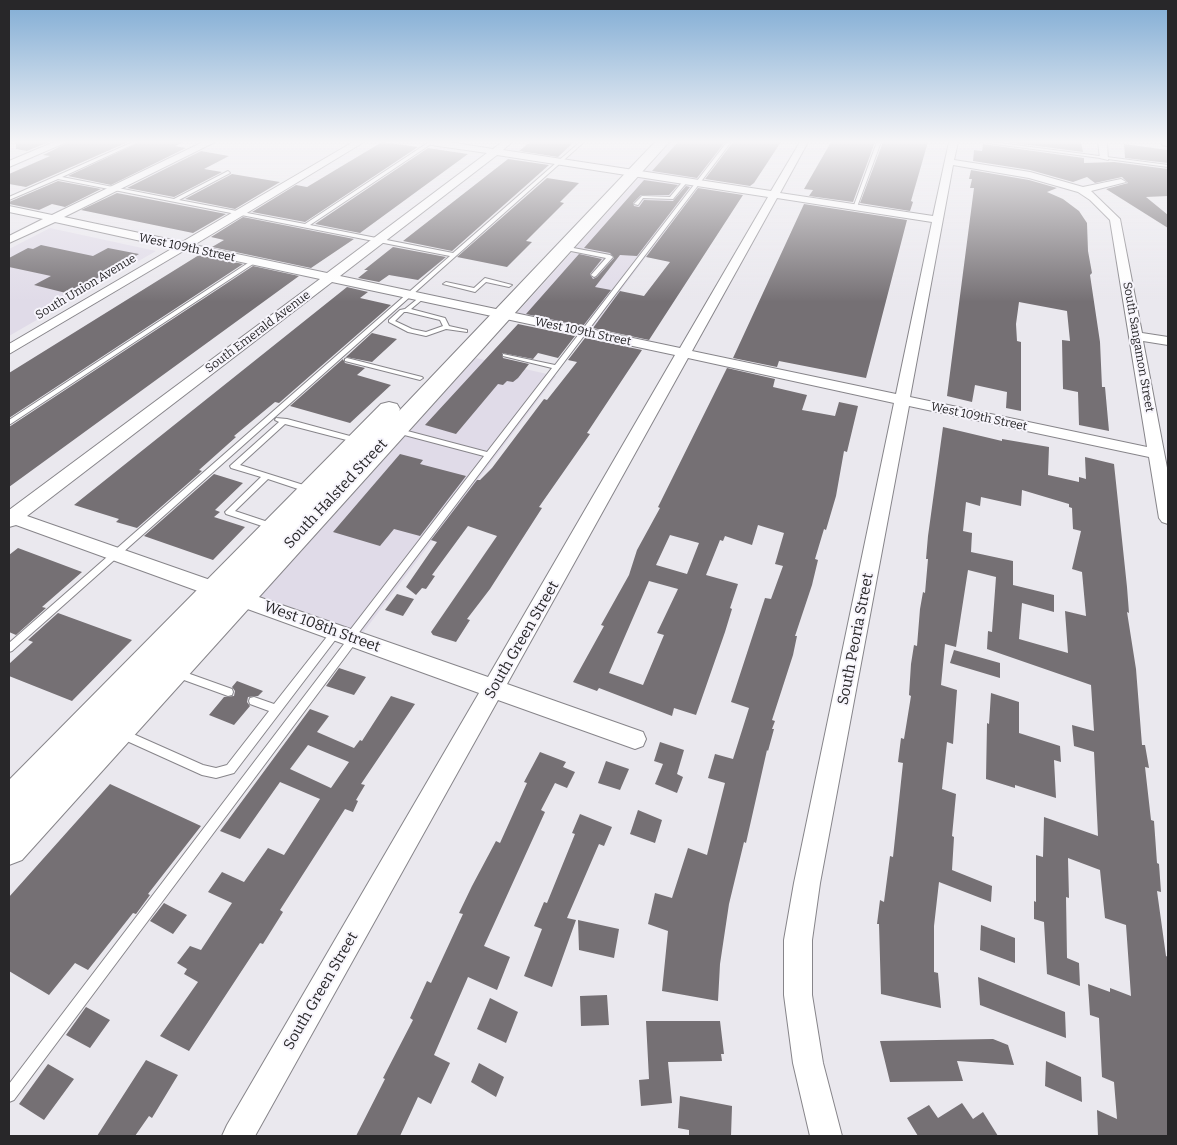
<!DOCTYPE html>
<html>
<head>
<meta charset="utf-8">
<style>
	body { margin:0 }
	#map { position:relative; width:1177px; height:1145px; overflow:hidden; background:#eae8ee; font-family:Bitter,serif }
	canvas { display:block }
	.frame { position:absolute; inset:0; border:10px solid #282729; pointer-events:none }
</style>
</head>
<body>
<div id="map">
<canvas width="1177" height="1145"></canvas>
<div class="frame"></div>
</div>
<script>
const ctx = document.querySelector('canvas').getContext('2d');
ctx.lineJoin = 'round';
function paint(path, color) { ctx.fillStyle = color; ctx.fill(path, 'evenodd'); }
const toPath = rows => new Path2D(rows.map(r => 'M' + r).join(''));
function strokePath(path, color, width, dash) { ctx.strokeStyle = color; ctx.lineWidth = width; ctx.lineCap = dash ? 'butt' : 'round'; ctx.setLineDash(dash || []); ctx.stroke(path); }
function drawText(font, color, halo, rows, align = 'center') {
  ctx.font = font + ' Bitter,serif'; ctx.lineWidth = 4; ctx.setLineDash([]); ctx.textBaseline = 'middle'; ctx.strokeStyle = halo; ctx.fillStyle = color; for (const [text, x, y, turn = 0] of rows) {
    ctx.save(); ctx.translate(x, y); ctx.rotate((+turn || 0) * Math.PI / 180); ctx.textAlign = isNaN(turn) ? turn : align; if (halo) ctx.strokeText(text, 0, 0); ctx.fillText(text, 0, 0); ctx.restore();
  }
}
paint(toPath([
	[671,142,732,142,592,329,517,313],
	[50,228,156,251,9,336,9,249],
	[476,358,556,376,359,638,256,601]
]), '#e0dbe8');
paint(toPath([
	[16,142,49,142,27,151,16,149],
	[69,142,128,142,26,187,9,184,9,174,50,156,43,155],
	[140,142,184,142,175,146,186,148,111,185,68,176],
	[382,142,418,147,305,222,252,212,296,185,307,187],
	[530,142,574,142,558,157,519,151],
	[678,142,725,142,697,178,652,171],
	[733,142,781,142,754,183,750,186,705,179],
	[831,142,875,142,853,202,809,196,813,190,804,189],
	[883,142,928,142,911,201,913,202,910,211,860,203],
	[1006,142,1081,142,1083,152],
	[983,144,1084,158,1084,163,1114,162,1168,169,1168,196,1146,197,1168,215,1168,228,1106,189,1128,183,1122,177,1095,183,1087,177,1073,182,1030,170,973,161,974,150,982,151],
	[1124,144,1168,150,1168,163,1125,158],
	[428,148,468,154,360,233,315,224],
	[201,151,229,156,204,169,222,172,174,197,127,188],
	[508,159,549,165,452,251,403,241],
	[971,170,1029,180,1057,188,1047,192,1063,199,1079,211,1087,223,1088,251,1092,273,1090,275,1100,342,1102,387,1105,387,1109,431,1079,425,1078,392,1063,389,1062,340,1070,341,1067,311,1019,302,1016,324,1017,341,1021,342,1021,411,1006,408,1007,392,975,385,972,402,947,396,974,188,970,188,972,179,969,179],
	[232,174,280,182,235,209,185,199],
	[547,178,579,183,560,202,564,203,526,241,532,242,507,267,457,257],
	[644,180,678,185,669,195,641,195,633,203,634,206,639,207,644,200,673,201,686,186,690,187,637,256,620,255,595,287,611,290,583,326,526,314,579,254,602,259,590,274,593,279,597,277,614,258,610,253,584,248],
	[58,181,101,189,65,207,52,204,39,210,9,204,9,202],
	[698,188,743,195,649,340,593,328,620,291,644,296,670,262,646,257],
	[117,193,226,214,193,233,81,210],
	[804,204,907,220,866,378,779,361,777,367,733,358],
	[243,217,354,239,311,268,212,247,224,240,211,237],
	[41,245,93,256,108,248,139,254,70,294,34,285,51,276,9,267,9,258,28,248,33,249],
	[393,247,446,257,418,280,389,275,379,282,358,278,368,270,364,270],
	[199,255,243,264,9,418,9,373],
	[253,266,299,276,9,487,9,427],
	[347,287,368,292,360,298,391,305,279,403,275,402,234,436,236,437,199,470,202,471,137,528,116,522,119,519,74,505],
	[518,324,575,336,558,358,538,353,533,359,502,353,503,358,529,364,518,378,513,382,507,381,503,385,498,384,456,434,425,425],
	[372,333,397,339,372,362,346,357],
	[585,338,642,350,587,433,590,434,539,507,542,508,490,589,467,619,470,620,456,642,433,635,431,632,497,536,468,526,432,575,435,576,426,589,422,588,416,595,406,587,437,542,431,540,477,480,480,480,492,468,544,399,547,400,577,362,568,360],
	[343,359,345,363,365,368,357,375,391,385,350,423,290,406],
	[727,368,775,379,773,387,807,395,802,410,835,416,839,402,858,406,847,452,844,451,836,496,826,530,824,529,815,559,818,560,812,585,795,636,797,636,793,655,772,720,775,721,772,729,774,729,768,751,767,750,746,843,744,842,729,904,720,964,718,1001,662,991,668,931,648,924,655,893,672,898,688,848,707,855,725,783,708,778,715,754,733,759,749,708,731,702,765,598,771,599,783,566,775,564,784,533,758,525,752,545,725,536,723,541,720,540,706,575,738,584,730,608,732,609,725,632,696,715,674,708,672,716,599,688,597,691,573,682,604,626,601,625,629,575,637,550,660,508,658,507],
	[670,535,699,543,687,574,656,565],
	[649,581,678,589,657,633,664,635,643,685,609,673],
	[943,427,1002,441,1002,439,1049,447,1048,475,1079,482,1079,477,1086,479,1085,457,1114,464,1127,587,1129,613,1127,612,1136,669,1142,745,1145,745,1149,768,1145,767,1151,820,1154,821,1157,863,1159,864,1161,892,1157,891,1166,956,1168,957,1168,1136,1098,1136,1097,1110,1117,1119,1114,1082,1102,1077,1099,1018,1090,1015,1088,984,1110,992,1110,988,1131,996,1126,925,1105,918,1100,870,1068,858,1069,898,1066,897,1067,958,1079,963,1080,986,1047,974,1044,922,1034,919,1034,901,1036,902,1036,855,1043,857,1044,817,1098,836,1094,752,1074,746,1072,725,1094,731,1091,685,987,649,988,631,992,632,996,577,968,570,956,647,945,644,941,685,957,690,953,744,947,742,942,789,956,794,952,836,954,837,952,870,992,886,991,902,939,882,934,926,934,972,938,973,941,1008,881,994,879,924,877,924,880,900,884,902,890,856,893,857,903,763,898,762,901,738,904,739,911,696,909,695,911,664,914,645,917,646,920,609,923,592,925,593,928,559,926,559,928,536],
	[1022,490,1069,504,1069,507,1072,508,1073,529,1081,531,1072,569,1082,572,1086,616,1065,611,1068,653,1019,639,1022,603,1054,612,1054,595,1013,585,1013,561,971,552,972,533,963,531,966,502,980,506,981,497,1021,506],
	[400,454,423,460,420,464,466,476,420,536,394,529,380,546,333,532],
	[214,474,243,483,215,510,220,512,214,517,245,527,213,560,144,536],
	[18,548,82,572,42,607,46,608,16,635,9,632,9,555],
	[397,594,414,599,403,616,385,610],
	[58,613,132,640,72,701,9,676,9,664,33,642,28,640],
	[954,650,1000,663,1000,678,950,663],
	[339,668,366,677,354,695,326,686],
	[237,681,263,691,258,696,248,697,247,702,250,706,234,725,209,715,224,697,234,696,235,691,232,687],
	[991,693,1019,702,1019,733,1060,746,1061,762,1054,760,1056,798,1015,785,1015,788,986,779,987,723,989,724],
	[391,696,415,704,361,784,365,785,356,800,358,801,353,812,345,809,280,910,283,912,263,944,260,943,189,1051,160,1036,198,982,184,974,187,969,177,963,190,946,201,950,232,903,208,892,222,872,244,882,268,848,284,855,320,799,280,782,240,839,220,831,310,709,329,716,317,732,354,748,360,740,362,741],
	[308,745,349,762,331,788,290,769],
	[660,742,684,750,677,774,683,777,677,793,655,784,663,764,654,761],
	[540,752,566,762,563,767,575,772,567,788,555,783,541,810,545,812,484,946,510,957,497,990,468,977,434,1055,450,1063,431,1104,418,1097,400,1136,356,1136,385,1079,383,1078,413,1020,410,1018,427,981,431,983,463,914,459,913,472,886,496,841,500,843,527,783,524,782],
	[606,761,629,769,620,790,598,783],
	[110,784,201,826,148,894,150,895,136,914,133,913,88,970,75,963,49,995,9,971,9,897],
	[638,810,662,820,655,843,630,834],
	[580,814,612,827,604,846,599,844,567,918,576,920,552,987,524,976,542,929,534,926,544,902,547,903,575,834,572,833],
	[164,903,187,915,173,934,150,921],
	[578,920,619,929,614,958,579,950],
	[981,925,1015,938,1015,963,980,950],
	[978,977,1065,1012,1066,1038,980,1005],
	[607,995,609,1025,581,1026,580,996],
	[490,998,518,1012,506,1043,477,1029],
	[86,1007,110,1020,90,1048,66,1035],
	[646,1021,720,1021,724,1054,721,1054,722,1061,668,1062,672,1103,641,1106,639,1080,649,1079],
	[993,1039,1008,1045,1014,1065,957,1061,963,1081,890,1082,880,1041],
	[146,1060,178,1075,152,1118,149,1116,135,1136,97,1136],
	[1046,1061,1081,1077,1082,1102,1045,1086],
	[479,1063,504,1077,496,1097,471,1082],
	[48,1064,74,1079,44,1120,19,1104],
	[680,1096,732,1106,731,1136,689,1136,689,1130,678,1128],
	[962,1103,973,1119,983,1112,998,1136,918,1136,907,1118,929,1105,938,1118]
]), '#757074');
const lane = toPath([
	[133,142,138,142,62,177,174,199,228,171,230,173,179,200,305,224,429,142,434,142,310,225,453,253,580,142,584,142,12,651,9,652,9,643,450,256,58,179,9,200,9,197,133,142],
	[727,142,731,142,357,635,359,638,357,641,14,1100,9,1102,9,1084,347,640,345,637,347,634,484,456,393,432,393,428,396,428,487,452,552,368,503,356,503,354,555,365,727,142],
	[877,142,881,142,857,207,853,208,877,142],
	[980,142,992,142,1168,165,1168,167,980,142],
	[684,180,688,181,673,199,643,198,638,205,634,204,642,196,670,197,684,180],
	[563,246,610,255,613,257,596,276,594,277,591,275,606,258,561,249,560,248,563,246],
	[251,261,256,262,9,425,9,420,251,261],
	[485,278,512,285,509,287,486,282,475,292,443,284,446,282,474,288,485,278],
	[421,296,424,298,423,299,411,309,445,318,449,326,467,330,467,332,446,329,426,336,408,332,389,322,389,320,400,310,405,309,421,296],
	[404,312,407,312,440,320,443,326,426,332,412,329,395,321,404,312],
	[347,358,422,377,423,378,420,380,345,361,345,359,347,358],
	[276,418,287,419,361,439,362,441,358,443,285,424,240,465,313,488,314,490,310,493,268,479,235,511,277,525,278,527,274,530,226,514,225,512,261,477,231,468,230,466,279,422,275,420,276,418],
	[336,628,339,629,341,632,339,635,234,773,216,778,202,775,118,737,117,734,118,731,122,729,203,765,216,768,227,765,269,711,250,704,249,701,250,698,254,697,274,704,333,629,336,628],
	[176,669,232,689,233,692,232,695,228,696,173,676,171,673,173,670,176,669]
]);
const street = toPath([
	[54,142,67,142,9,167,9,161,54,142],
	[203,142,215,142,64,217,182,242,353,142,364,142,194,245,327,273,487,153,431,145,427,142,449,142,493,149,502,142,512,142,503,150,771,191,800,142,808,142,780,193,933,216,949,142,958,142,954,160,1030,172,1083,187,1121,179,1126,182,1091,191,1120,219,1142,333,1168,337,1168,345,1143,341,1168,473,1168,524,1162,522,1159,518,1149,457,909,406,820,883,812,940,812,995,823,1063,842,1136,810,1136,793,1063,784,995,784,940,794,883,894,403,688,358,507,684,643,732,646,739,643,746,635,749,498,700,255,1136,222,1136,227,1125,479,693,16,525,9,527,9,510,320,279,185,250,9,354,9,344,173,248,55,222,9,243,9,236,43,219,9,212,9,206,52,215,203,142],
	[497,155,768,197,680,348,340,276,497,155],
	[953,165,1029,178,1078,192,1090,200,1110,220,1147,447,910,397,953,165],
	[777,198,932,222,896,394,692,351,777,198],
	[332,282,675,355,488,677,27,516,332,282],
	[1098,142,1107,142,1108,160,1100,158,1098,142]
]);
const secondary = toPath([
	[1161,142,1168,142,1168,146,1163,145,1161,142]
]);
const primary = toPath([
	[655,142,669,142,22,860,9,865,9,780,381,404,389,402,397,404,400,409,399,411,655,142]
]);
strokePath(lane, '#87858a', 2);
strokePath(street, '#87858a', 2);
strokePath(secondary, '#87858a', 3);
strokePath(primary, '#87858a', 2);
paint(lane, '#fff');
paint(street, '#fff');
paint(secondary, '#fff');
paint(primary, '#fff');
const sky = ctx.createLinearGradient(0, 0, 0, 302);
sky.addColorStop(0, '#80acd4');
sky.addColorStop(0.47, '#f6f5f7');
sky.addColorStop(1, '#f6f5f700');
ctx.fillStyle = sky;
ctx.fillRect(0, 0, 1177, 302);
drawText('12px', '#282729', '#f7f5fc', [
	["West 109th Street",187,248,12],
	["South Union Avenue",86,287,-31],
	["South Emerald Avenue",258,332,-37],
	["West 109th Street",583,332,12],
	["South Sangamon Street",1138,347,80],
	["West 109th Street",979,417,12]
]);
drawText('15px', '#282729', '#f7f5fc', [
	["South Halsted Street",336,494,-47],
	["West 108th Street",322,627,20],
	["South Peoria Street",856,639,-79],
	["South Green Street",522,640,-60],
	["South Green Street",321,991,-60]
]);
</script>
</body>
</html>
